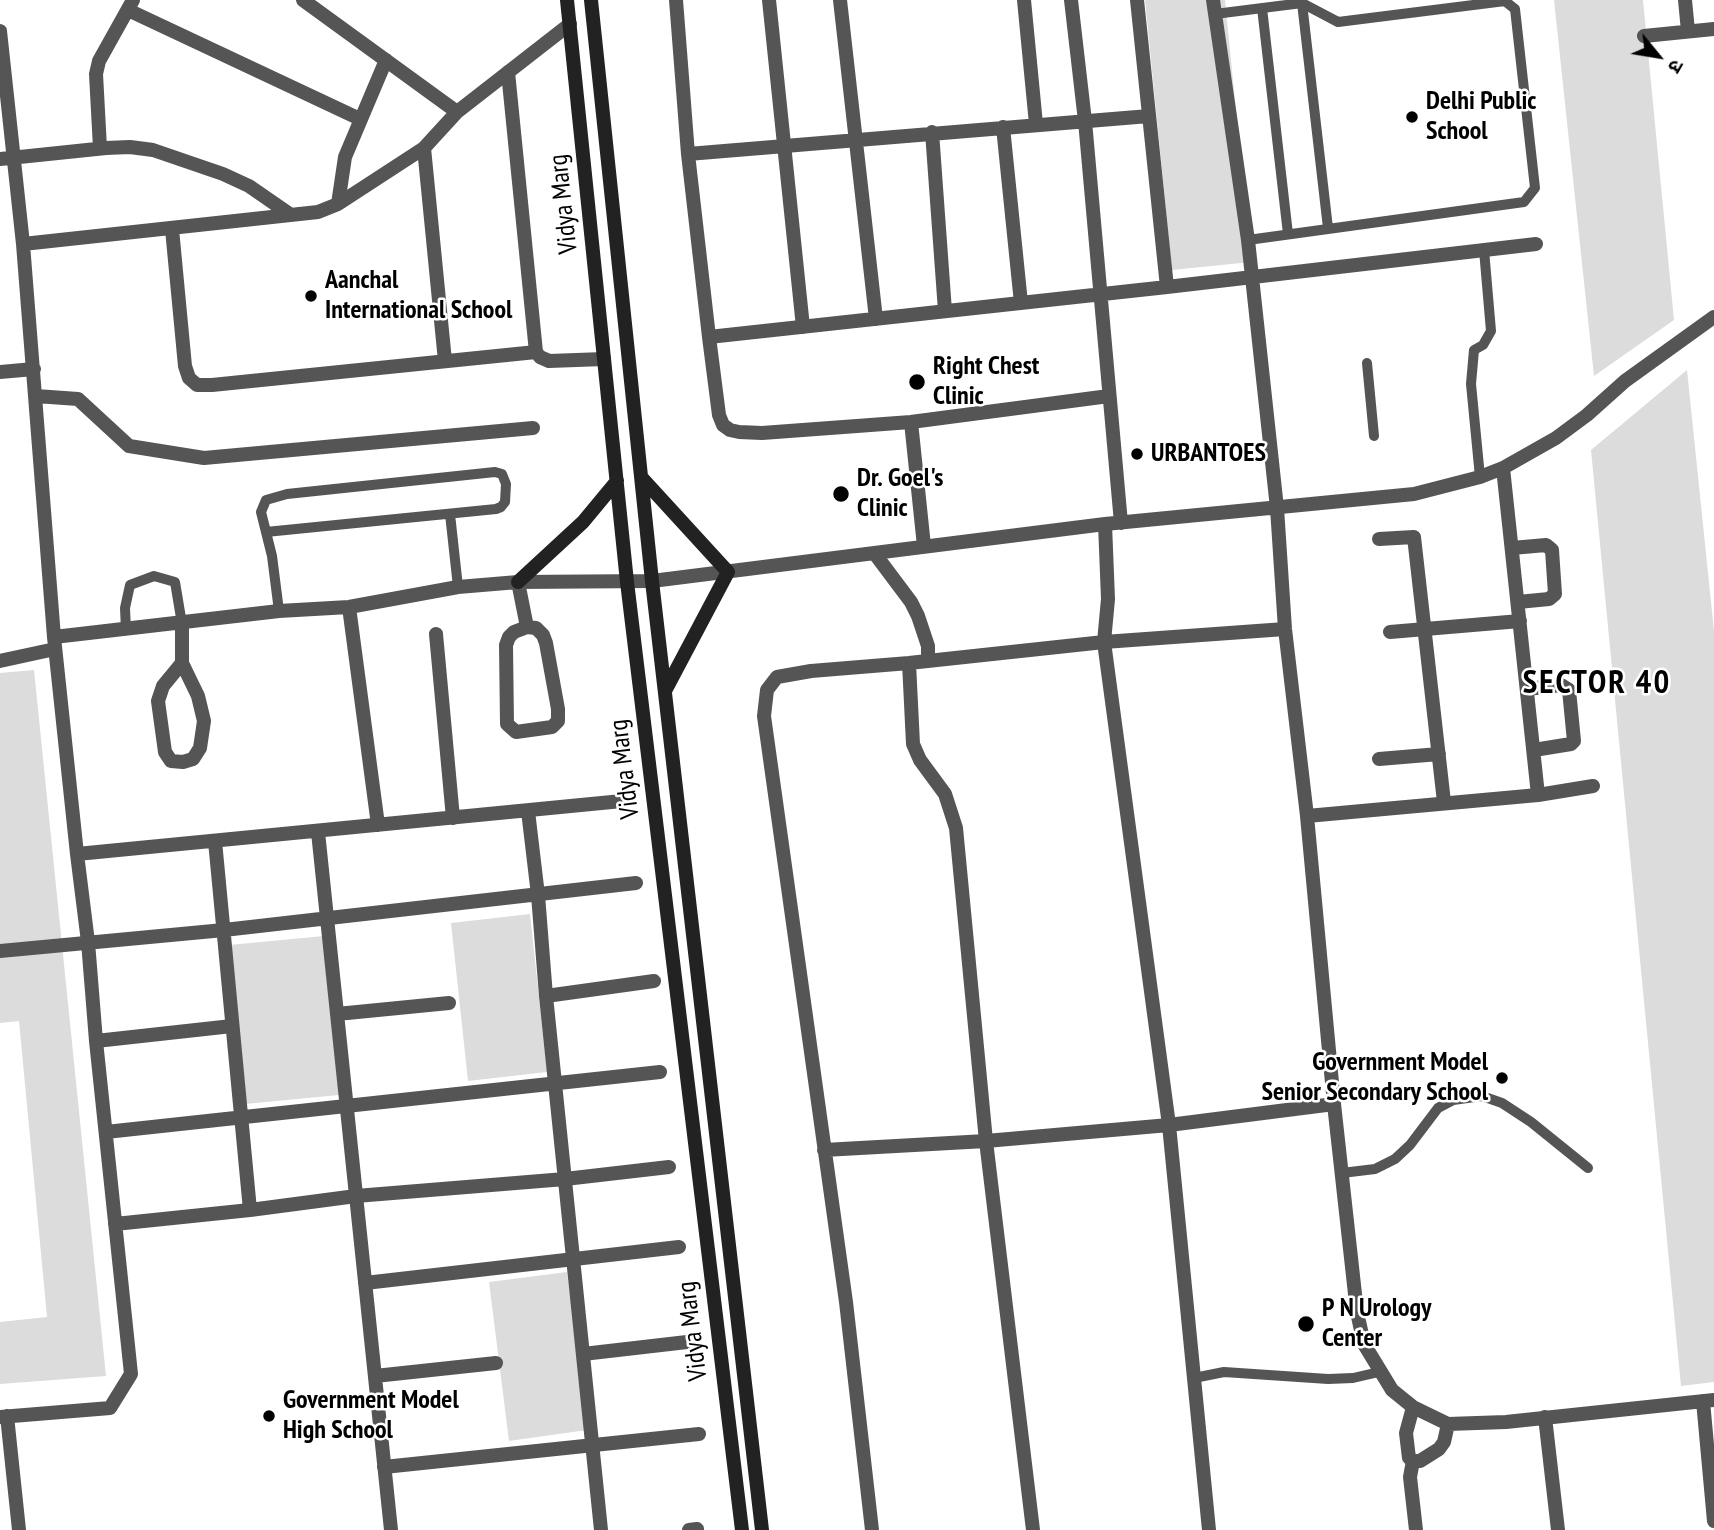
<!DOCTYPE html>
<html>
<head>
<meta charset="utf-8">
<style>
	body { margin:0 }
	#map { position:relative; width:1714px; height:1530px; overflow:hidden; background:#fff; font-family:"PT Sans Narrow","Noto Sans Devanagari",sans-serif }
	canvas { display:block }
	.north { position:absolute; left:1623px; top:21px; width:70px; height:70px; -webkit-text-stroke:5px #fff; paint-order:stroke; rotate:120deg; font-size:19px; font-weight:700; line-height:28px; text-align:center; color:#000 }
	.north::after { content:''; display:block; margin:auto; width:24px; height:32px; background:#000; clip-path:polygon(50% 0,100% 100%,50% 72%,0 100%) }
</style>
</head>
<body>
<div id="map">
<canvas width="1714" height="1530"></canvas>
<div class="north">उ</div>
</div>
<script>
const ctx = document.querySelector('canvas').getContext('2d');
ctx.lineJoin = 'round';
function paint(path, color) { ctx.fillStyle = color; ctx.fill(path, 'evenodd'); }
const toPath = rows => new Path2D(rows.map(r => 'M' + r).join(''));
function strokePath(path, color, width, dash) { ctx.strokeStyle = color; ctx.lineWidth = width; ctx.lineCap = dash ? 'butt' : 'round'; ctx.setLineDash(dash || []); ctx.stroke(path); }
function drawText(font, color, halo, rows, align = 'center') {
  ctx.font = font + ' "PT Sans Narrow",sans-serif'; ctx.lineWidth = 5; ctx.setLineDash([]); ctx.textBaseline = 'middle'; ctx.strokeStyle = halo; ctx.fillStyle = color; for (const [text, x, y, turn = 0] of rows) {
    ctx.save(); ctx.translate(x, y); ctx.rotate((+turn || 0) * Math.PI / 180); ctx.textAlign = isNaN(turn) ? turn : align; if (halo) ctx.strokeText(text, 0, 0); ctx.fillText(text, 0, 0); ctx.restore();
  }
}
paint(toPath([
	[1145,0,1225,0,1251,262,1172,270],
	[1554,0,1643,0,1674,320,1594,376],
	[1687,370,1714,631,1714,1382,1681,1386,1591,450],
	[34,670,106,1376,0,1384,0,1322,47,1317,19,1021,0,1023,0,673],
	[530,914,547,1072,468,1081,451,923],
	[324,936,339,1095,245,1104,229,945],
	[567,1272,587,1430,509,1441,489,1282]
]), '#dcdcdc');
strokePath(toPath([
	[1302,3,1328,228],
	[1262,8,1288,234],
	[1215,14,1302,3,1338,22,1505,1,1515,9,1535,188,1524,202,1248,240],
	[1367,363,1374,436],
	[1480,477,1471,384,1474,350,1483,345,1491,331,1484,250],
	[450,514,458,587],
	[266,532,496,509,501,507,505,502,506,484,502,474,495,472,287,494,266,500,261,512,272,556,279,611],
	[126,630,125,608,130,585,154,576,175,582,182,624],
	[1342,1173,1375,1169,1395,1159,1410,1145,1438,1108,1453,1100,1482,1096,1502,1103,1531,1122,1588,1168],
	[1194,1378,1224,1372,1328,1379,1353,1378,1379,1372]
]), '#555', 10);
strokePath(toPath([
	[303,0,457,112,570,24],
	[676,0,688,154,709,337],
	[769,0,803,327],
	[840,0,876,319],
	[1024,0,1036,124],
	[1071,0,1085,121,1121,523],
	[1137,0,1167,287],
	[1213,0,1248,240,1277,508,1285,629,1307,816,1334,1104,1357,1312,1364,1344,1392,1390,1413,1407,1448,1424,1506,1422,1714,1400],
	[1685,0,1688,31],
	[128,10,360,119],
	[0,31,23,244,54,637,77,854,88,942,96,1041,131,1374,110,1408,0,1417],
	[1644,36,1714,29],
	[508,72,536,352],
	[1003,127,1021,303],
	[932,132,945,311],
	[100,148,96,74,99,61,133,0],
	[424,148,445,361],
	[688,154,1149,116],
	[0,159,106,148,130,147,153,150,223,174,249,186,291,215],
	[338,204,345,157,386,60],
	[172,229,185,366,189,378,197,385,212,385,536,352,540,357,549,361,604,359],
	[23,244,318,212,338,204,424,148,457,112],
	[0,372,34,369],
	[36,396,78,399,129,446,204,458,533,428],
	[1109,396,911,422,762,433,739,432,730,430,723,425,719,415,709,337,1167,287,1536,244],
	[911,422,924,546],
	[1503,468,1538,795],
	[1105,524,1108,599,1104,642,1169,1125,1209,1530],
	[1379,539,1414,537,1444,802],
	[1512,548,1546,545,1552,550,1555,594,1549,599,1518,602],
	[875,554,911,602,918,616,928,646,928,661],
	[518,582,527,627,536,628,543,635,546,643,558,709,558,721,552,727,516,732,507,724,506,645,509,637,514,632,527,627],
	[349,607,378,825],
	[1390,632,1520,621],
	[436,634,453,818],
	[54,637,279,611,349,607,458,587,518,582,652,581,1105,524,1414,494,1480,477,1503,468,1556,438,1587,415,1625,381,1714,317],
	[0,661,55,649],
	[182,663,163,686,158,701,165,752,171,761,183,762,193,759,200,748,204,721,198,696,182,663,182,624],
	[909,663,913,744,920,760,945,794,956,828,986,1141,1033,1530],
	[1527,689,1561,685,1569,690,1574,741,1571,744,1534,750],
	[1379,759,1439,754],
	[528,811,538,895,546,996,601,1530],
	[1307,816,1538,795,1593,786],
	[318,832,391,1530],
	[215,841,250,1210],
	[77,854,622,801],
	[0,951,224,930,636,883],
	[546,996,654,981],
	[337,1014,449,1003],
	[96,1041,232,1026],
	[106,1132,660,1072],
	[824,1150,986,1141,1169,1125,1334,1104],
	[115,1224,250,1210,356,1196,565,1179,669,1167],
	[365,1283,679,1247],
	[583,1354,687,1342],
	[375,1376,496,1363],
	[1703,1401,1714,1521],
	[1413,1407,1406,1433,1409,1458,1413,1461,1420,1461,1439,1449,1444,1442,1448,1424],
	[7,1416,19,1530],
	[1545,1417,1558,1530],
	[1413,1461,1410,1477,1416,1530],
	[384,1467,699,1434],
	[689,1530,697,1529],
	[872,1530,846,1302,764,716,767,690,777,677,811,671,909,663,1104,642,1285,629]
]), '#555', 14);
strokePath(toPath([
	[567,0,627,582,742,1530],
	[591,0,652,581,762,1530],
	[641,477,728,572,665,691],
	[518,582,583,522,617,481]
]), '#222', 14);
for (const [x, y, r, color] of [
	[1412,117,7,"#000"],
	[311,296,7,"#000"],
	[917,382,9,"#000"],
	[1137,454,7,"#000"],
	[841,494,9,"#000"],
	[1502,1078,7,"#000"],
	[1306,1324,9,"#000"],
	[269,1416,7,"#000"]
]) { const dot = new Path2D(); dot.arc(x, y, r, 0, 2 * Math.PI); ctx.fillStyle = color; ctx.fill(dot); strokePath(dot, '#fff', 2.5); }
drawText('bold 26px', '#000', '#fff', [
	["Delhi Public",1426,102],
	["School",1426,132],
	["Aanchal",325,281],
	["International School",325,311],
	["Right Chest",933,367],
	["Clinic",933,397],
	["URBANTOES",1151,454],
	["Dr. Goel's",857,479],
	["Clinic",857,509],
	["Government Model",1488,1063,"right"],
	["Senior Secondary School",1488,1093,"right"],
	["P N Urology",1322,1309],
	["Center",1322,1339],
	["Government Model",283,1401],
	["High School",283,1431]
], 'left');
drawText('26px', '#000', '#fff', [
	["Vidya Marg",564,204,-96],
	["Vidya Marg",625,769,-97],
	["Vidya Marg",693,1331,-97]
]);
ctx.letterSpacing = '2px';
drawText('bold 33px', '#000', '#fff', [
	["SECTOR 40",1597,684]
]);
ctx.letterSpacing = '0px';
</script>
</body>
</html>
